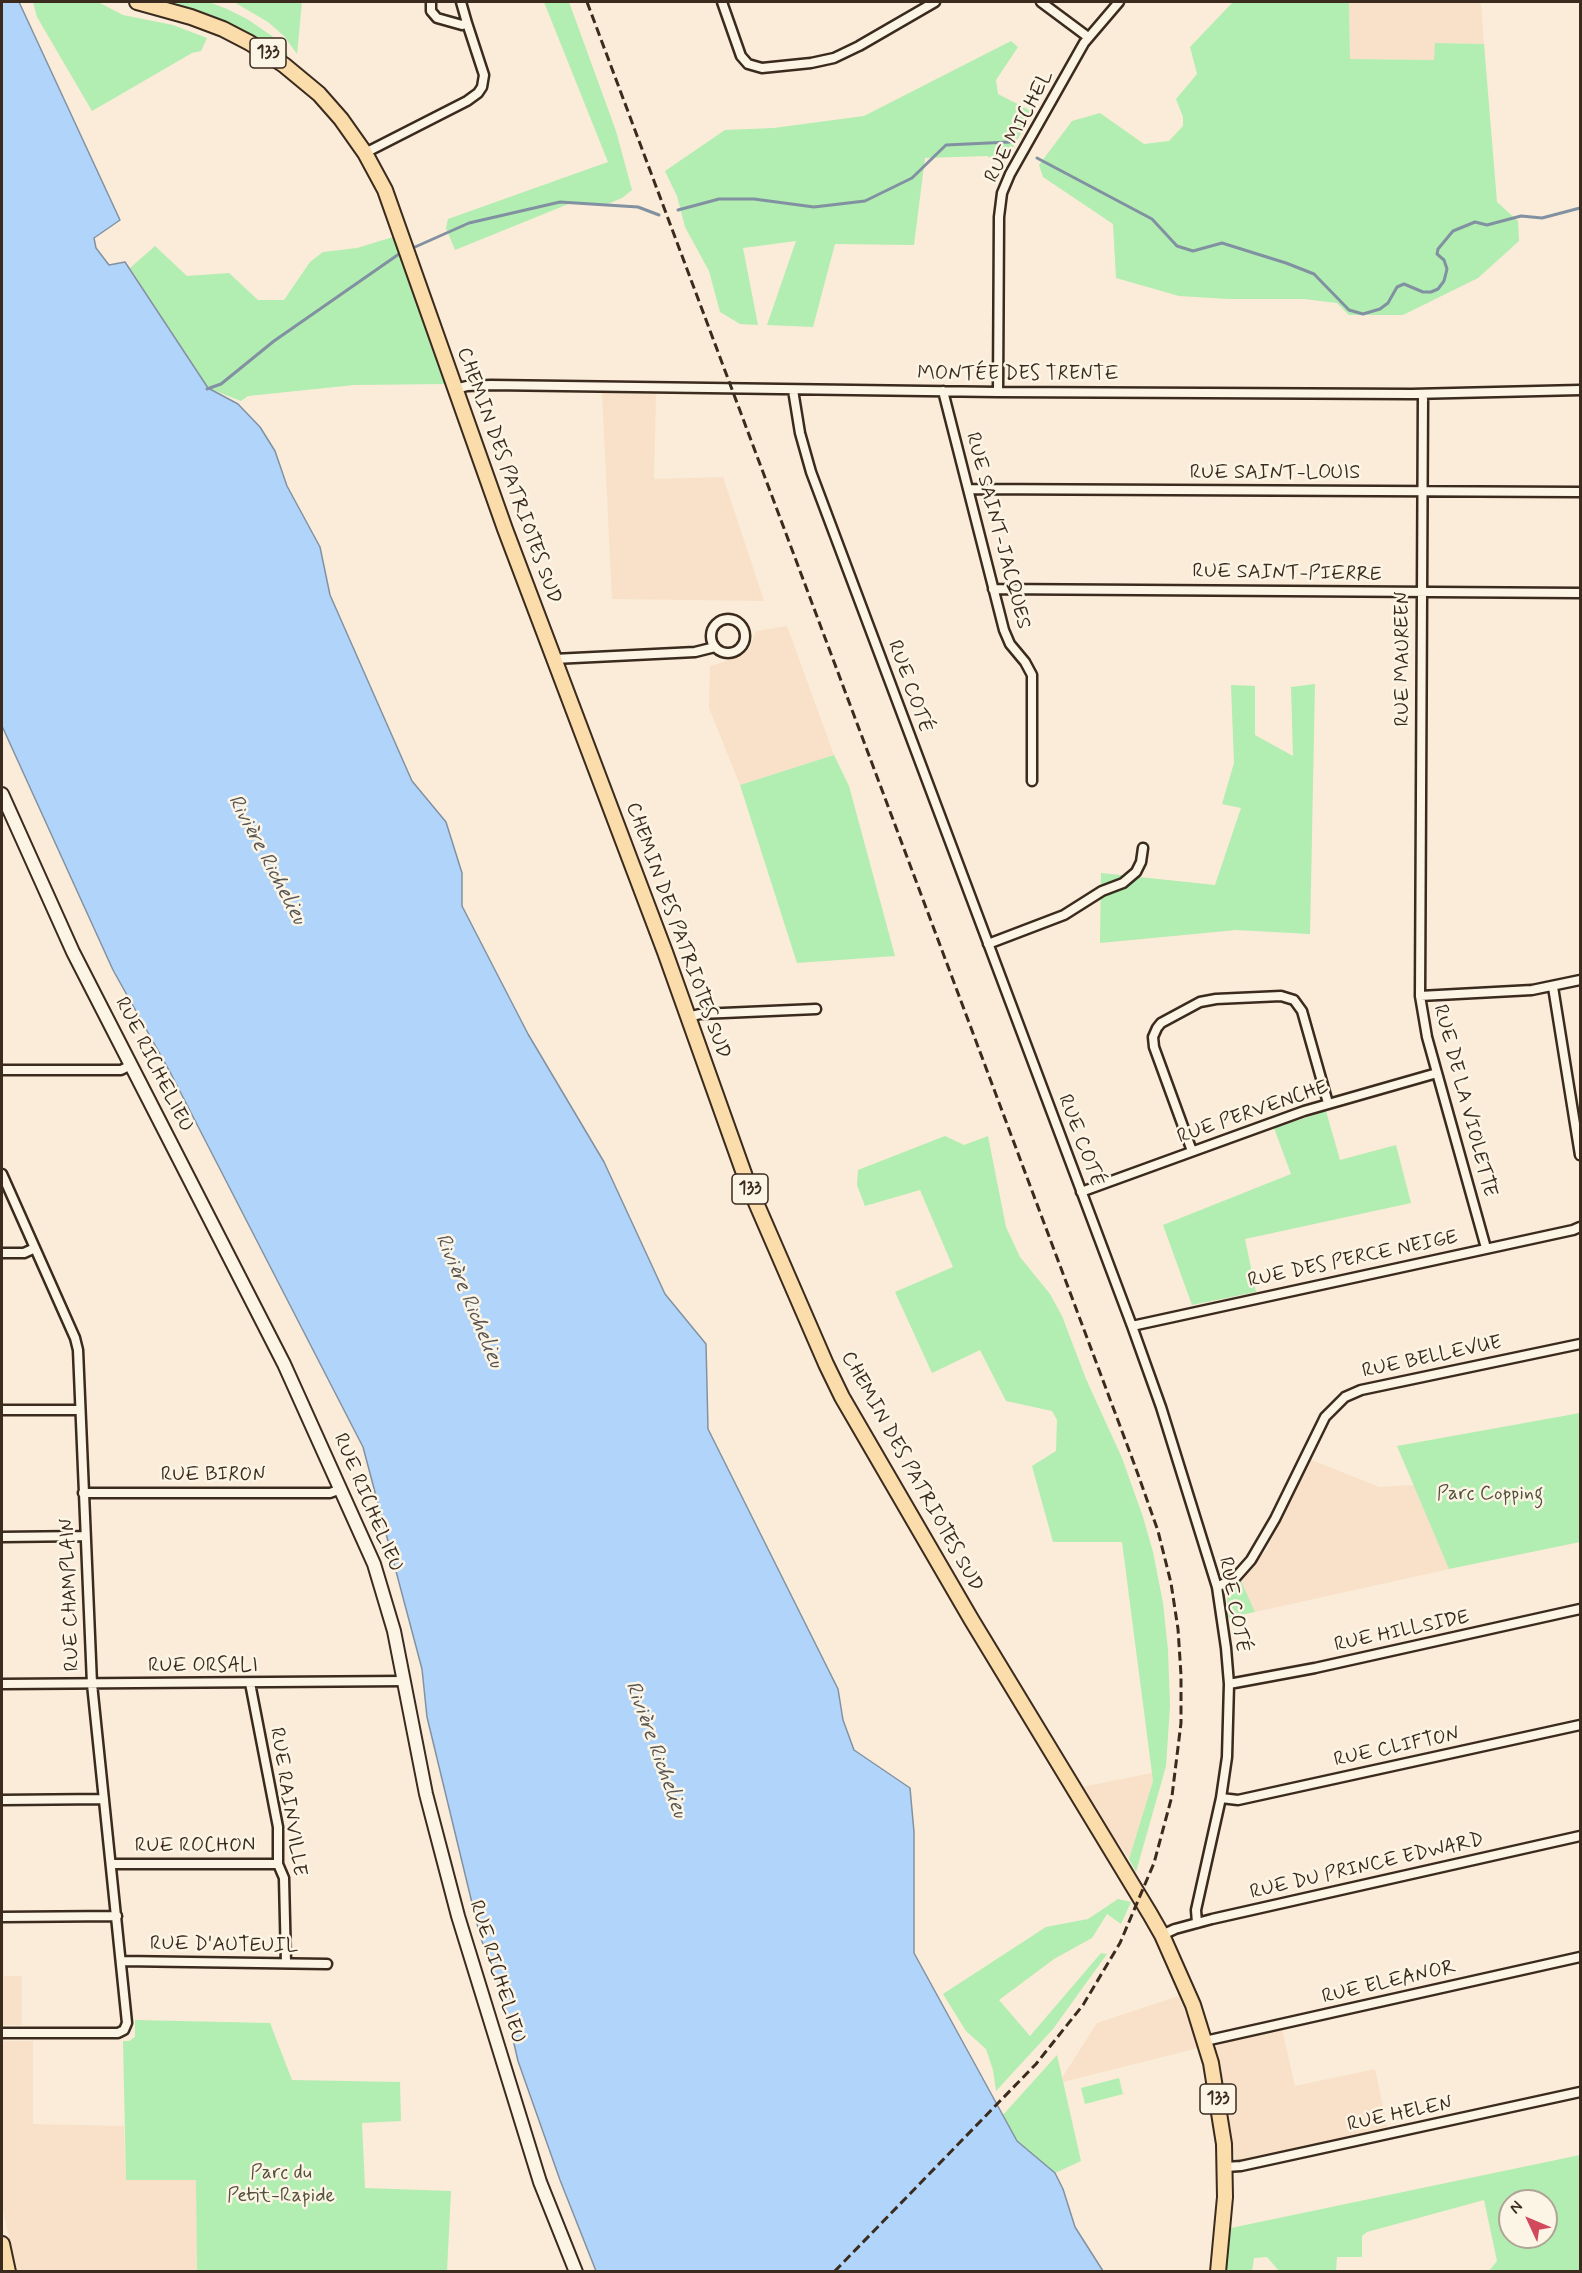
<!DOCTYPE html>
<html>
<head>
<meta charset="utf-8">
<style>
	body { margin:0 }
	#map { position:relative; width:1582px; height:2273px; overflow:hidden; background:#faecd8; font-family:Mynerve,sans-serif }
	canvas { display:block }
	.frame { position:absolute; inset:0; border:3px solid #3b2a1e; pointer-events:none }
	.north { position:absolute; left:1498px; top:2189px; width:60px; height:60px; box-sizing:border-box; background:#fcf5e5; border:2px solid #afa495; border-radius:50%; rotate:314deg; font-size:16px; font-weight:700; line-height:24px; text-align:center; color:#3b2a1e }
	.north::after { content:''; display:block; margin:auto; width:21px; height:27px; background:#d1495b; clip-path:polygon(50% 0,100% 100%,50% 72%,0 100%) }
</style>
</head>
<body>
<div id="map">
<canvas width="1582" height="2273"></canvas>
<div class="frame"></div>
<div class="north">N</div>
</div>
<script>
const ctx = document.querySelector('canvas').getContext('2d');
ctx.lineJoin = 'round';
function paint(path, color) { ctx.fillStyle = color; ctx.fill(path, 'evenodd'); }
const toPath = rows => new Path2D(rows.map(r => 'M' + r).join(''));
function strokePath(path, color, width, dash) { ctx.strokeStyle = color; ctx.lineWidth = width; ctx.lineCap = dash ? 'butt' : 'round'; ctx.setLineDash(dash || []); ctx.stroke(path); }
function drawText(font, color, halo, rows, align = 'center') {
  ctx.font = font + ' Mynerve,sans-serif'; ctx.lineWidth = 5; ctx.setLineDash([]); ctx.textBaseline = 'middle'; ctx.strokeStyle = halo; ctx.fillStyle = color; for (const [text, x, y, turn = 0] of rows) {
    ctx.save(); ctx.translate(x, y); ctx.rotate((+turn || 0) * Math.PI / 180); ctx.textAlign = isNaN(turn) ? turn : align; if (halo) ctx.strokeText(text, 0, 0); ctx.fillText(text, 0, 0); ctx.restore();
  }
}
paint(toPath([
	[1349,2,1481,2,1484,44,1435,43,1435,60,1350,59],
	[602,393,656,394,654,479,723,477,764,601,612,599],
	[787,626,834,755,740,785,709,708,710,666,742,656,750,647,756,631],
	[1309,1459,1379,1487,1414,1485,1449,1569,1255,1612,1241,1581,1267,1549],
	[1152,1773,1153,1781,1129,1859,1118,1842,1116,1843,1082,1787],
	[2,1925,4,1925,4,1976,22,1976,22,2025,2,2025],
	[1179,1996,1198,2048,1063,2082,1062,2078,1097,2023],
	[1282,2029,1295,2086,1375,2069,1388,2130,1244,2160,1236,2159,1233,2152,1228,2107,1215,2047,1222,2043],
	[2,2041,33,2041,33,2124,124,2126,126,2180,196,2180,197,2271,17,2271,2,2207]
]), '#f8e1c8');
paint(toPath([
	[33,2,98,2,123,15,173,25,207,38,201,51,192,53,92,111,37,17],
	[165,2,209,2,227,9,247,19,272,36,287,53,288,57,229,23,195,10],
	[234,2,302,2,297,54,284,36,268,22],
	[544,2,569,2,616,131,632,190,622,198,608,204,571,203,455,250,446,228,448,219,608,162],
	[1233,2,1349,2,1350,59,1434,60,1435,43,1484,44,1497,202,1518,221,1519,241,1478,278,1403,315,1349,315,1337,303,1304,299,1229,299,1179,296,1116,278,1113,224,1043,177,1039,165,1072,121,1100,113,1144,144,1169,141,1183,126,1183,117,1176,99,1197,74,1190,47],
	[1011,41,1018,47,996,80,998,94,1033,112,1003,165,987,156,925,158,914,245,835,244,813,327,767,325,796,241,743,248,758,325,740,324,720,312,709,271,685,227,677,196,665,171,725,130,774,128,864,116],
	[393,237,445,384,354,385,248,396,241,401,208,388,130,268,155,246,187,276,229,273,258,300,284,300,310,262,323,252,357,248],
	[1315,684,1310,934,1236,930,1100,943,1101,873,1215,885,1241,808,1222,804,1234,763,1231,685,1255,686,1255,735,1293,756,1291,687],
	[834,755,849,786,895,956,797,963,740,785],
	[1326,1111,1340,1160,1396,1145,1411,1203,1245,1239,1256,1292,1192,1305,1163,1225,1291,1174,1274,1128],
	[945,1136,964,1145,988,1136,1006,1227,1020,1257,1050,1294,1062,1316,1086,1379,1122,1458,1143,1517,1153,1552,1163,1603,1168,1650,1170,1706,1166,1766,1136,1872,1129,1859,1153,1781,1122,1542,1053,1542,1032,1466,1056,1451,1057,1420,1052,1411,1006,1401,980,1350,932,1373,895,1292,953,1267,920,1190,865,1206,857,1185,858,1170],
	[1580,1413,1580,1542,1449,1569,1397,1446],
	[1241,1581,1255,1612,1227,1618,1227,1598],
	[1118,1899,1131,1902,1121,1924,1107,1914,1092,1938,1054,1959,999,2000,1030,2036,1101,1953,1107,1954,1053,2029,996,2091,993,2070,986,2049,966,2031,943,1994,1046,1927,1088,1919],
	[135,2020,270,2023,292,2080,400,2082,401,2121,362,2123,365,2188,451,2191,447,2271,197,2271,196,2180,126,2180,123,2041,129,2041,135,2037],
	[1057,2055,1081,2161,1055,2173,1017,2141,1002,2116],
	[1119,2078,1123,2094,1085,2104,1081,2088],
	[1580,2155,1580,2271,1489,2271,1497,2261,1484,2200,1367,2232,1362,2236,1362,2257,1337,2257,1336,2271,1279,2271,1267,2257,1254,2258,1252,2271,1226,2271,1231,2228],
	[1510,2201,1546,2201,1546,2237,1510,2237]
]), '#b2edb1');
const water = toPath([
	[2,2,19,2,120,220,94,238,96,248,109,265,125,262,208,388,238,404,260,427,275,451,287,486,320,547,330,595,412,781,446,822,462,873,462,906,528,1034,604,1162,665,1294,706,1344,708,1429,838,1689,843,1720,854,1750,910,1788,914,1832,914,1953,1017,2141,1055,2173,1063,2189,1075,2227,1103,2271,596,2271,560,2180,518,2061,503,1996,480,1936,427,1717,422,1669,363,1447,170,1072,113,970,2,726,2,2]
]);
paint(water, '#b1d5fa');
strokePath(water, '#8291a2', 1.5);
strokePath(toPath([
	[1037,158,1152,219,1177,246,1193,251,1222,243,1286,263,1314,274,1349,310,1363,314,1380,309,1388,303,1397,287,1404,284,1423,292,1431,292,1438,289,1444,281,1447,269,1444,260,1437,254,1438,249,1453,231,1475,222,1487,225,1521,216,1542,218,1580,208],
	[678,210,719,199,754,199,814,207,865,201,912,178,946,145,1010,142],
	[415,247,469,223,560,202,638,207,659,215],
	[207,389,221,384,274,341,399,254]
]), '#8291a2', 3);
const minor = toPath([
	[431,2,431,11,437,18,462,25,467,23,461,2],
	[722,2,741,56,748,64,762,68,811,63,834,58,859,46,935,2],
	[1041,2,1088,37],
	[365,153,467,101,478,93,482,87,484,75,467,23],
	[455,389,467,386,491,385,998,392,1412,394,1580,390],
	[793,390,800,433,811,472,1132,1326,1161,1407,1217,1587,1226,1648,1229,1684,1227,1757,1221,1798,1196,1910,1197,1923],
	[943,391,1004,630,1010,644,1025,662,1032,675,1032,781],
	[998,392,999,217,1002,193,1010,174,1084,43,1119,2],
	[1423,394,1420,996,1427,1037,1486,1248],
	[969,489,1580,492],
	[993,589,1580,593],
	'711 636a17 17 0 1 1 34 0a17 17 0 1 1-34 0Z',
	[554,659,695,652,715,647],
	[988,944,1064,915,1102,891,1123,883,1136,872,1141,862,1143,848],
	[1553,987,1580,1155],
	[1420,996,1532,990,1580,980],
	[688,1017,700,1014,816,1009],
	[2,1070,121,1070,131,1065],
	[1192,1151,1154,1047,1153,1037,1157,1028,1161,1023,1200,1002,1216,999,1281,996,1294,1000,1302,1011,1328,1103],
	[2,1174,75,1338,78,1350,92,1684,127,2023,124,2030,118,2033,2,2033],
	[1081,1192,1304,1111,1437,1073],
	[2,1253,24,1253,35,1248],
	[1132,1326,1573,1230,1580,1227],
	[2,1410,79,1410],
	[83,1493,330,1493,341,1489],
	[2,1537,85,1536],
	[1217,1587,1236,1577,1251,1560,1275,1519,1325,1417,1345,1397,1361,1390,1580,1344],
	[250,1683,278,1827,278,1864,284,1878,286,1963],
	[2,1684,405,1681],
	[1229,1684,1315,1668,1580,1609],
	[1221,1798,1238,1800,1580,1725],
	[2,1800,104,1799],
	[111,1864,278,1864],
	[2,1917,117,1916],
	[1162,1935,1175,1929,1212,1919,1580,1836],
	[122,1961,327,1964],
	[1205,2041,1580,1957],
	[1225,2167,1241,2166,1580,2092]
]);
const secondary = toPath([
	[2,794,73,952,284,1364,374,1564,394,1631,426,1794,458,1916,540,2182,576,2272]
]);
const primary = toPath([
	[137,2,191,17,223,29,250,43,284,65,319,94,341,119,365,153,385,190,505,529,665,952,747,1182,826,1364,842,1397,971,1619,1150,1914,1162,1935,1193,2005,1211,2063,1224,2144,1225,2197,1218,2272],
	[2,2244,8,2272]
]);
strokePath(minor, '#3b2a1e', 13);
strokePath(secondary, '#3b2a1e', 16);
strokePath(primary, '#3b2a1e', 18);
strokePath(minor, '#fcf5e5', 8);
strokePath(secondary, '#fcf5e5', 12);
strokePath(primary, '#fbddab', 14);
strokePath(toPath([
	[587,2,1135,1466,1158,1531,1171,1583,1178,1629,1181,1675,1181,1723,1172,1796,1154,1863,1120,1943,1083,2005,1036,2064,834,2272]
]), '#3b2a1e', 3, [9, 4.5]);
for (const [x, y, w] of [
	[268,53,36],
	[750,1189,36],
	[1218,2099,36]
]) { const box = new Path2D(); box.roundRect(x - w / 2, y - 15, w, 30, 4.5); ctx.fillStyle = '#fcf5e5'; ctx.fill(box); strokePath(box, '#3b2a1e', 1.5); }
drawText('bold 18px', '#3b2a1e', null, [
	["133",268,53],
	["133",750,1189],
	["133",1218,2099]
]);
drawText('20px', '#3b2a1e', '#fcf5e5', [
	["RUE MICHEL",1020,127,-62],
	["MONTÉE DES TRENTE",1018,375],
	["RUE SAINT-LOUIS",1275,474],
	["CHEMIN DES PATRIOTES SUD",508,476,70],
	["RUE SAINT-JACQUES",997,531,75],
	["RUE SAINT-PIERRE",1287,574,1],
	["RUE MAUREEN",1404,659,-90],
	["RUE COTÉ",909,687,70],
	["CHEMIN DES PATRIOTES SUD",677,931,70],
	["RUE RICHELIEU",153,1065,63],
	["RUE DE LA VIOLETTE",1464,1101,75],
	["RUE PERVENCHE",1253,1113,-19],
	["RUE COTÉ",1080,1141,69],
	["RUE DES PERCE NEIGE",1353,1260,-12],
	["RUE BELLEVUE",1432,1358,-12],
	["CHEMIN DES PATRIOTES SUD",911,1472,61],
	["RUE BIRON",213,1476],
	["RUE RICHELIEU",367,1503,67],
	["RUE CHAMPLAIN",71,1595,-92],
	["RUE COTÉ",1233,1605,79],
	["RUE HILLSIDE",1402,1632,-12],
	["RUE ORSALI",203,1667],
	["RUE CLIFTON",1397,1748,-12],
	["RUE RAINVILLE",287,1802,81],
	["RUE ROCHON",195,1847],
	["RUE DU PRINCE EDWARD",1367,1867,-13],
	["RUE D'AUTEUIL",224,1946,1],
	["RUE RICHELIEU",496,1972,73],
	["RUE ELEANOR",1389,1983,-13],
	["RUE HELEN",1400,2115,-12]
]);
drawText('20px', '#53513b', '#fcf5e5', [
	["Parc Copping",1490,1495],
	["Parc du",281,2174],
	["Petit-Rapide",281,2197]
]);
drawText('italic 21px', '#585555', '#fcf5e5', [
	["Rivière Richelieu",266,860,62],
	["Rivière Richelieu",468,1301,67],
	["Rivière Richelieu",655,1750,70]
]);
</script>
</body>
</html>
